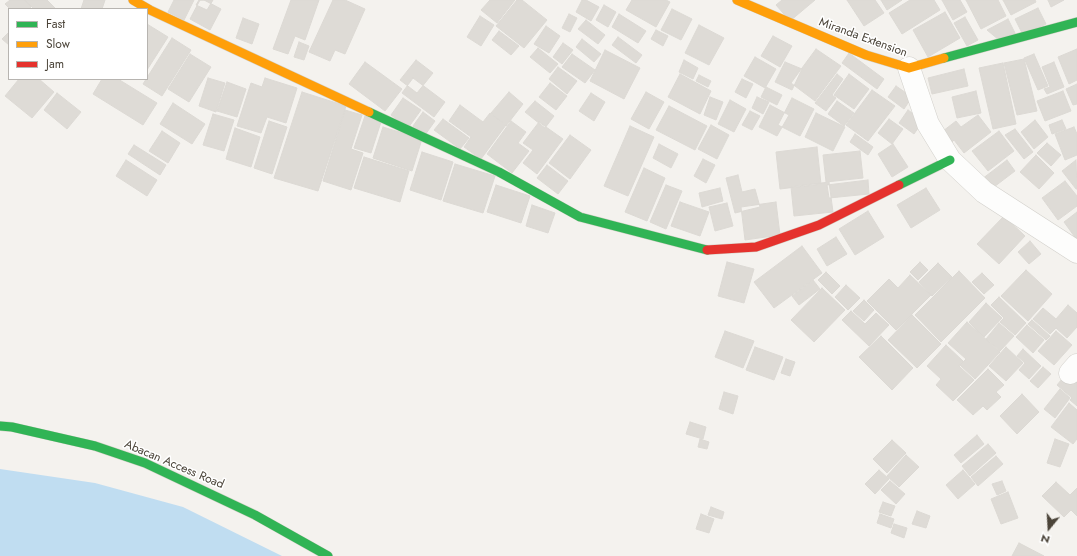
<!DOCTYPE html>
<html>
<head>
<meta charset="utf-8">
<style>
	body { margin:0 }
	#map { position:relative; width:1077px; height:556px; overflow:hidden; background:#f4f2ee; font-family:Jost,sans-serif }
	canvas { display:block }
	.legend { position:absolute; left:8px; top:8px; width:140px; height:72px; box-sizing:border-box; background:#fff; border:1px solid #b7b4b0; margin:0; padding:5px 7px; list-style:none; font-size:12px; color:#4b4439 }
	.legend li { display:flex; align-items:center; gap:8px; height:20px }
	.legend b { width:20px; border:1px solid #b7b4b0 }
	.north { position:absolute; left:1029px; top:508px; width:40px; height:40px; -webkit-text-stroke:3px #fff; paint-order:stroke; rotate:198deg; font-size:11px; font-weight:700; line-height:16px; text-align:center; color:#4b4439 }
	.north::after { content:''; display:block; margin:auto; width:14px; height:18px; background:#4b4439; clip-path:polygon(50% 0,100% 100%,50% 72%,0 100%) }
</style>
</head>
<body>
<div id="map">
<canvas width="1077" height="556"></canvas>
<ul class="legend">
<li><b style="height:5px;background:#30b455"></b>Fast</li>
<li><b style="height:5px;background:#ff9f0a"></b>Slow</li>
<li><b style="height:5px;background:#e5322d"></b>Jam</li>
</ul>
<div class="north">N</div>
</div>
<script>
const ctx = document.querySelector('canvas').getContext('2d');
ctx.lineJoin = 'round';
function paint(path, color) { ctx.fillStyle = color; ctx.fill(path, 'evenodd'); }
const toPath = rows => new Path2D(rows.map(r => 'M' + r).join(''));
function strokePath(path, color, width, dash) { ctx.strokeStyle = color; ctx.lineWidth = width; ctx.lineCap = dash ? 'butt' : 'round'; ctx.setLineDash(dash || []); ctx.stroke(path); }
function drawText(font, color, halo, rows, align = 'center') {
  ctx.font = font + ' Jost,sans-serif'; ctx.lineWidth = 3; ctx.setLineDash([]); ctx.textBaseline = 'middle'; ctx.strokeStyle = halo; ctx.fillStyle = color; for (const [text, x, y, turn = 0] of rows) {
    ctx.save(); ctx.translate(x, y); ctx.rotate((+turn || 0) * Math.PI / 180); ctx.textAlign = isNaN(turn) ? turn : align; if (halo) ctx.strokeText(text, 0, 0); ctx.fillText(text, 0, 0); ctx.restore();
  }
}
paint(toPath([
	[0,469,95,483,183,507,282,556,0,556]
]), '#c0ddf1');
const building = toPath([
	[10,0,24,0,31,7,29,9,10,9,5,4,10,0],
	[25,0,47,0,56,9,34,9,25,0],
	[84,0,105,0,102,9,81,9,84,0],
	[174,0,194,0,184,20,168,12,174,0],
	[199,0,213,0,207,10,196,5,199,0],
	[200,0,204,0,221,9,210,30,190,19,200,0],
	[291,0,319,0,305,40,295,36,288,54,273,49,291,0],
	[333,0,345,0,365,9,345,54,335,50,330,61,309,52,333,0],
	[490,0,515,0,497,23,481,10,490,0],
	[517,0,522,0,547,20,524,48,496,26,517,0],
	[582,0,586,0,599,7,591,21,576,12,582,0],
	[632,0,666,0,670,2,656,27,626,10,632,0],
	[782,0,815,0,790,21,776,5,782,0],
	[847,0,875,0,884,13,864,26,847,0],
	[881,0,902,0,887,10,881,0],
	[910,0,934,0,940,10,902,34,889,13,910,0],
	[942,0,960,0,967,12,953,20,942,0],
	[966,0,998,0,1006,16,981,29,966,0],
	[1003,0,1035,0,1036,2,1011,15,1003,0],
	[1048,0,1064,0,1051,7,1048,0],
	[604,5,616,12,608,27,596,20,604,5],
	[1038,8,1046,24,1023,35,1015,19,1038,8],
	[672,9,692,19,681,40,661,30,672,9],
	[945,12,960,38,928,57,913,30,945,12],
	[569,14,577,18,570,32,562,28,569,14],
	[619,14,646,31,638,43,612,27,619,14],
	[480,16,494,25,481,46,467,37,480,16],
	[965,17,978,40,967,46,954,23,965,17],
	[243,18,259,24,252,44,236,38,243,18],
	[1008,19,1017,37,999,40,987,30,1008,19],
	[586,20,605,35,598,44,578,29,586,20],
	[147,24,168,37,147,70,147,24],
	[699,25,724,38,709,65,685,53,699,25],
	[546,26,560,36,549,53,534,44,546,26],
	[656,30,668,36,663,46,651,39,656,30],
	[499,31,519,46,511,55,492,40,499,31],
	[9,32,9,45,2,39,9,32],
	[773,36,792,46,780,67,761,56,773,36],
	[618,37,642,55,636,63,612,45,618,37],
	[172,38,191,50,162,96,143,84,172,38],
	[582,39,601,54,594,62,576,47,582,39],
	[299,42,309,46,304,60,294,57,299,42],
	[563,43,573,50,562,64,553,57,563,43],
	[538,48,558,64,550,73,530,57,538,48],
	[816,49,841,66,815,101,791,83,816,49],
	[1077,49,1077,80,1069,84,1058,57,1077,49],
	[605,50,640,68,624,99,590,81,605,50],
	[849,53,884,79,877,89,842,63,849,53],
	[190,54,211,67,189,102,168,89,190,54],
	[572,54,595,70,585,83,562,67,572,54],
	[1034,54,1048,86,1038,90,1024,58,1034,54],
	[755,57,776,69,765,88,744,76,755,57],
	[1024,59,1037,111,1017,115,1004,63,1024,59],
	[416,60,433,73,417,93,400,80,416,60],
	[684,60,698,68,693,79,679,72,684,60],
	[365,62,402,89,385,111,349,84,365,62],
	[785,62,802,69,792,90,775,82,785,62],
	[1054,62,1064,87,1047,94,1044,89,1050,87,1042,67,1054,62],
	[1003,63,1016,124,993,129,979,68,1003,63],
	[558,67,577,81,567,94,549,79,558,67],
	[964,69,968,86,932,94,928,78,964,69],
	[680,74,711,91,700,114,668,97,680,74],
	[837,74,843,79,832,95,836,98,826,111,815,103,837,74],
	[849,74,869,89,854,109,834,95,849,74],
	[699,75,711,81,708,87,696,81,699,75],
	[208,78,225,83,216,112,199,106,208,78],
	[265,78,297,88,286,123,267,117,261,133,237,126,251,83,262,87,265,78],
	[413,78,445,102,434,117,402,93,413,78],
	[19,79,39,79,54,92,32,118,5,96,19,79],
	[102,79,118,79,157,103,143,125,93,94,102,79],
	[742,79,753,84,746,98,735,92,742,79],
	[227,82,246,89,237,117,217,111,227,82],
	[550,83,567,96,556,110,539,97,550,83],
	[1077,84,1077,104,1073,105,1066,89,1077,84],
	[896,86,912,97,904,109,888,97,896,86],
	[766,87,782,95,777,105,761,97,766,87],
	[872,90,895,106,868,141,846,125,872,90],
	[976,91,981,113,957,118,952,97,976,91],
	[1063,91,1071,111,1045,121,1037,101,1063,91],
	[302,92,346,106,318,191,274,178,302,92],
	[509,92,523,104,506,126,491,113,509,92],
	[646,92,664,102,649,129,631,119,646,92],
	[57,93,81,112,67,129,44,110,57,93],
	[591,93,605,102,594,121,579,111,591,93],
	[710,97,723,102,716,120,704,115,710,97],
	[757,97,769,102,763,114,752,108,757,97],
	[403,98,421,110,408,128,391,115,403,98],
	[792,98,814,109,800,136,778,125,792,98],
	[730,100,746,109,734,132,718,124,730,100],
	[535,101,554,116,545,128,525,112,535,101],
	[837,101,854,113,844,126,828,114,837,101],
	[173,103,205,124,192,144,160,124,173,103],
	[460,105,483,122,490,113,506,125,481,159,464,147,471,137,449,121,460,105],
	[770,105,789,115,777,136,759,127,770,105],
	[669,106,707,126,695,150,656,130,669,106],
	[345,110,362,115,351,149,363,153,351,190,323,181,345,110],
	[908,110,923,121,914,134,899,123,908,110],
	[750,111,760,116,752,130,742,125,750,111],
	[423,112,435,121,425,135,413,126,423,112],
	[816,113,845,127,833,151,805,137,816,113],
	[213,114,234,120,224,151,203,145,213,114],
	[978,115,991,132,964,153,954,140,952,142,943,131,956,121,961,127,978,115],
	[365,116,381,122,371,153,354,148,365,116],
	[443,119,469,138,460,149,434,130,443,119],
	[889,119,903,129,892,144,878,133,889,119],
	[1035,120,1048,137,1034,149,1021,132,1035,120],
	[1062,120,1066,129,1052,134,1049,125,1062,120],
	[269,121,287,127,272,174,254,168,269,121],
	[511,121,526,132,518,143,529,151,512,173,487,154,511,121],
	[539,122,563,139,537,174,523,163,533,150,523,143,539,122],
	[711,125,729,135,717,159,698,149,711,125],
	[630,126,654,137,628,196,604,186,630,126],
	[383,127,422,139,412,171,373,158,383,127],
	[1074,127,1077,134,1077,155,1065,160,1055,134,1074,127],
	[235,128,260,137,251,167,226,159,235,128],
	[1015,129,1033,152,1024,159,1005,135,1015,129],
	[162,131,180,143,168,163,149,151,162,131],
	[999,131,1014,151,988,171,972,151,999,131],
	[855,134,873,147,868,155,850,142,855,134],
	[570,135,591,150,570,179,549,163,570,135],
	[1047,143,1061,155,1051,166,1037,153,1047,143],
	[659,144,678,154,671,168,653,158,659,144],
	[893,144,908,167,892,177,878,154,893,144],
	[134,145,166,165,160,175,128,154,134,145],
	[817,147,821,184,780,189,776,152,817,147],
	[860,151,863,178,826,182,823,155,860,151],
	[422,152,453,162,441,200,410,190,422,152],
	[1036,155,1054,173,1039,189,1020,172,1036,155],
	[364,157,409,171,400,202,354,188,364,157],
	[703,159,715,165,706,183,694,176,703,159],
	[126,160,157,180,147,196,116,176,126,160],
	[1007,160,1015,171,990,190,982,179,1007,160],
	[1076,160,1077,189,1076,189,1062,171,1076,160],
	[455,164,495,176,483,213,443,201,455,164],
	[547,165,568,181,558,194,537,178,547,165],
	[644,168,665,178,647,221,625,212,644,168],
	[738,175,742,192,755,189,760,207,735,213,726,178,738,175],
	[868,180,869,194,829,198,827,185,868,180],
	[1065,181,1077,196,1077,206,1058,220,1042,198,1065,181],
	[829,182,833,212,794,216,791,187,829,182],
	[496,185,530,196,521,223,487,212,496,185],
	[666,185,682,191,666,229,650,222,666,185],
	[720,188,723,201,702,207,699,193,720,188],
	[926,188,940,210,911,228,897,205,926,188],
	[680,202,709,212,700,236,671,226,680,202],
	[776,202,780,235,745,240,741,207,776,202],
	[727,203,733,226,715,231,709,207,727,203],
	[532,205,555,213,548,233,526,226,532,205],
	[868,211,884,237,855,255,839,229,868,211],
	[1077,212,1077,240,1064,222,1077,212],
	[1004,216,1025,236,999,264,977,244,1004,216],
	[836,237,847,254,827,266,817,249,836,237],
	[1030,241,1041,254,1029,264,1018,252,1030,241],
	[802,246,822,273,774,308,754,282,802,246],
	[727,262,754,269,744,303,718,296,727,262],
	[920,262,928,270,918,280,910,272,920,262],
	[938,263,952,277,932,296,919,282,938,263],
	[1026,270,1052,294,1028,321,1001,296,1026,270],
	[959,271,985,298,941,342,915,315,959,271],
	[826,272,840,286,832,294,818,280,826,272],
	[982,273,994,285,984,294,972,282,982,273],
	[910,275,931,295,896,330,867,301,889,279,898,288,910,275],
	[813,280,820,289,799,305,792,296,813,280],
	[846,285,860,298,848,310,835,297,846,285],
	[822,288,845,310,814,342,791,320,822,288],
	[999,297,1026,323,1015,335,1000,322,1004,318,991,305,999,297],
	[864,300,874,310,864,321,853,311,864,300],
	[986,303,1002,318,984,337,969,322,986,303],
	[1068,305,1077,313,1077,327,1067,338,1056,328,1050,334,1033,319,1043,308,1056,319,1068,305],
	[851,311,865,324,876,313,889,325,869,346,842,320,851,311],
	[912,315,941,344,917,368,888,340,912,315],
	[1032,320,1050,336,1046,340,1028,324,1032,320],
	[967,322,1000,352,975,379,960,365,966,359,948,343,967,322],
	[999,323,1014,336,1000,351,986,339,999,323],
	[1027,325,1044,340,1033,353,1016,337,1027,325],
	[725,331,754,341,743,368,715,357,725,331],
	[1056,331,1072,345,1054,365,1038,351,1056,331],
	[881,336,913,368,892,390,859,357,881,336],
	[946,345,963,361,959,366,974,380,953,401,936,385,941,379,927,366,946,345],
	[755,347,783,357,774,380,746,370,755,347],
	[1006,347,1023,363,1006,381,989,366,1006,347],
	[1023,349,1041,366,1029,379,1019,370,1025,363,1017,356,1023,349],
	[786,359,795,362,790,376,781,373,786,359],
	[1043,367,1051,374,1038,388,1030,381,1043,367],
	[988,369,1004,385,996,392,1001,397,987,410,983,406,973,415,957,400,988,369],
	[1067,373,1077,381,1077,406,1070,400,1072,398,1057,385,1067,373],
	[1060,389,1070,398,1055,418,1044,409,1060,389],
	[724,392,738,396,733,414,719,409,724,392],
	[1022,394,1039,412,1017,434,1000,416,1022,394],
	[1069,403,1077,410,1077,439,1073,444,1051,427,1069,403],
	[690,422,706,427,703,439,686,434,690,422],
	[977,435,984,444,961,463,954,455,977,435],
	[700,439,709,442,707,449,698,447,700,439],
	[1055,439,1069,444,1060,467,1047,463,1055,439],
	[892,440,906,453,887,473,873,459,892,440],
	[988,444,996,453,970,476,962,466,988,444],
	[906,455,919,467,899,487,887,476,906,455],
	[996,456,1003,464,978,486,971,477,996,456],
	[879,470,889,479,875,494,865,484,879,470],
	[963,470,975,484,958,499,946,485,963,470],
	[890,481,905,494,896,504,881,490,890,481],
	[1002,481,1006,491,997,495,992,484,1002,481],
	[1056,482,1070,495,1077,488,1077,516,1071,510,1064,517,1042,496,1056,482],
	[1008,492,1018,518,1001,524,991,499,1008,492],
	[883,502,895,506,891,516,879,512,883,502],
	[711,507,724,512,722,519,708,515,711,507],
	[917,511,930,516,926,528,912,524,917,511],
	[701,514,714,519,709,533,696,529,701,514],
	[880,514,894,519,891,528,877,523,880,514],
	[894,524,907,528,904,538,891,533,894,524],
	[1019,543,1044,556,1012,556,1019,543]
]);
paint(building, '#dedbd6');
strokePath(building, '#dcd9d4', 1);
const street = toPath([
	[909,68,928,124,950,160,984,192,1077,252],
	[1070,373,1077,365]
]);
const fast = toPath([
	[944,58,1077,22],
	[369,112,499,172,580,217,707,250],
	[899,185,950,160],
	[0,426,12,427,95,446,145,463,255,515,328,556]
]);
const slow = toPath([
	[133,0,150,10,369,112],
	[737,0,866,55,909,68,944,58]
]);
const jam = toPath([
	[707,250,756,247,819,225,899,185]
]);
strokePath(street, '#d2d0cb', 23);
strokePath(fast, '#d3cfc5', 10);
strokePath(slow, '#d3cfc5', 10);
strokePath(jam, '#d3cfc5', 10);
strokePath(street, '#fdfdfc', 22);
strokePath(fast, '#30b455', 9);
strokePath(slow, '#ff9f0a', 9);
strokePath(jam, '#e5322d', 9);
drawText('12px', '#4b4439', '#fff', [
	["Miranda Extension",863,38,20],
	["Abacan Access Road",174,465,23]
]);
</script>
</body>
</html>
